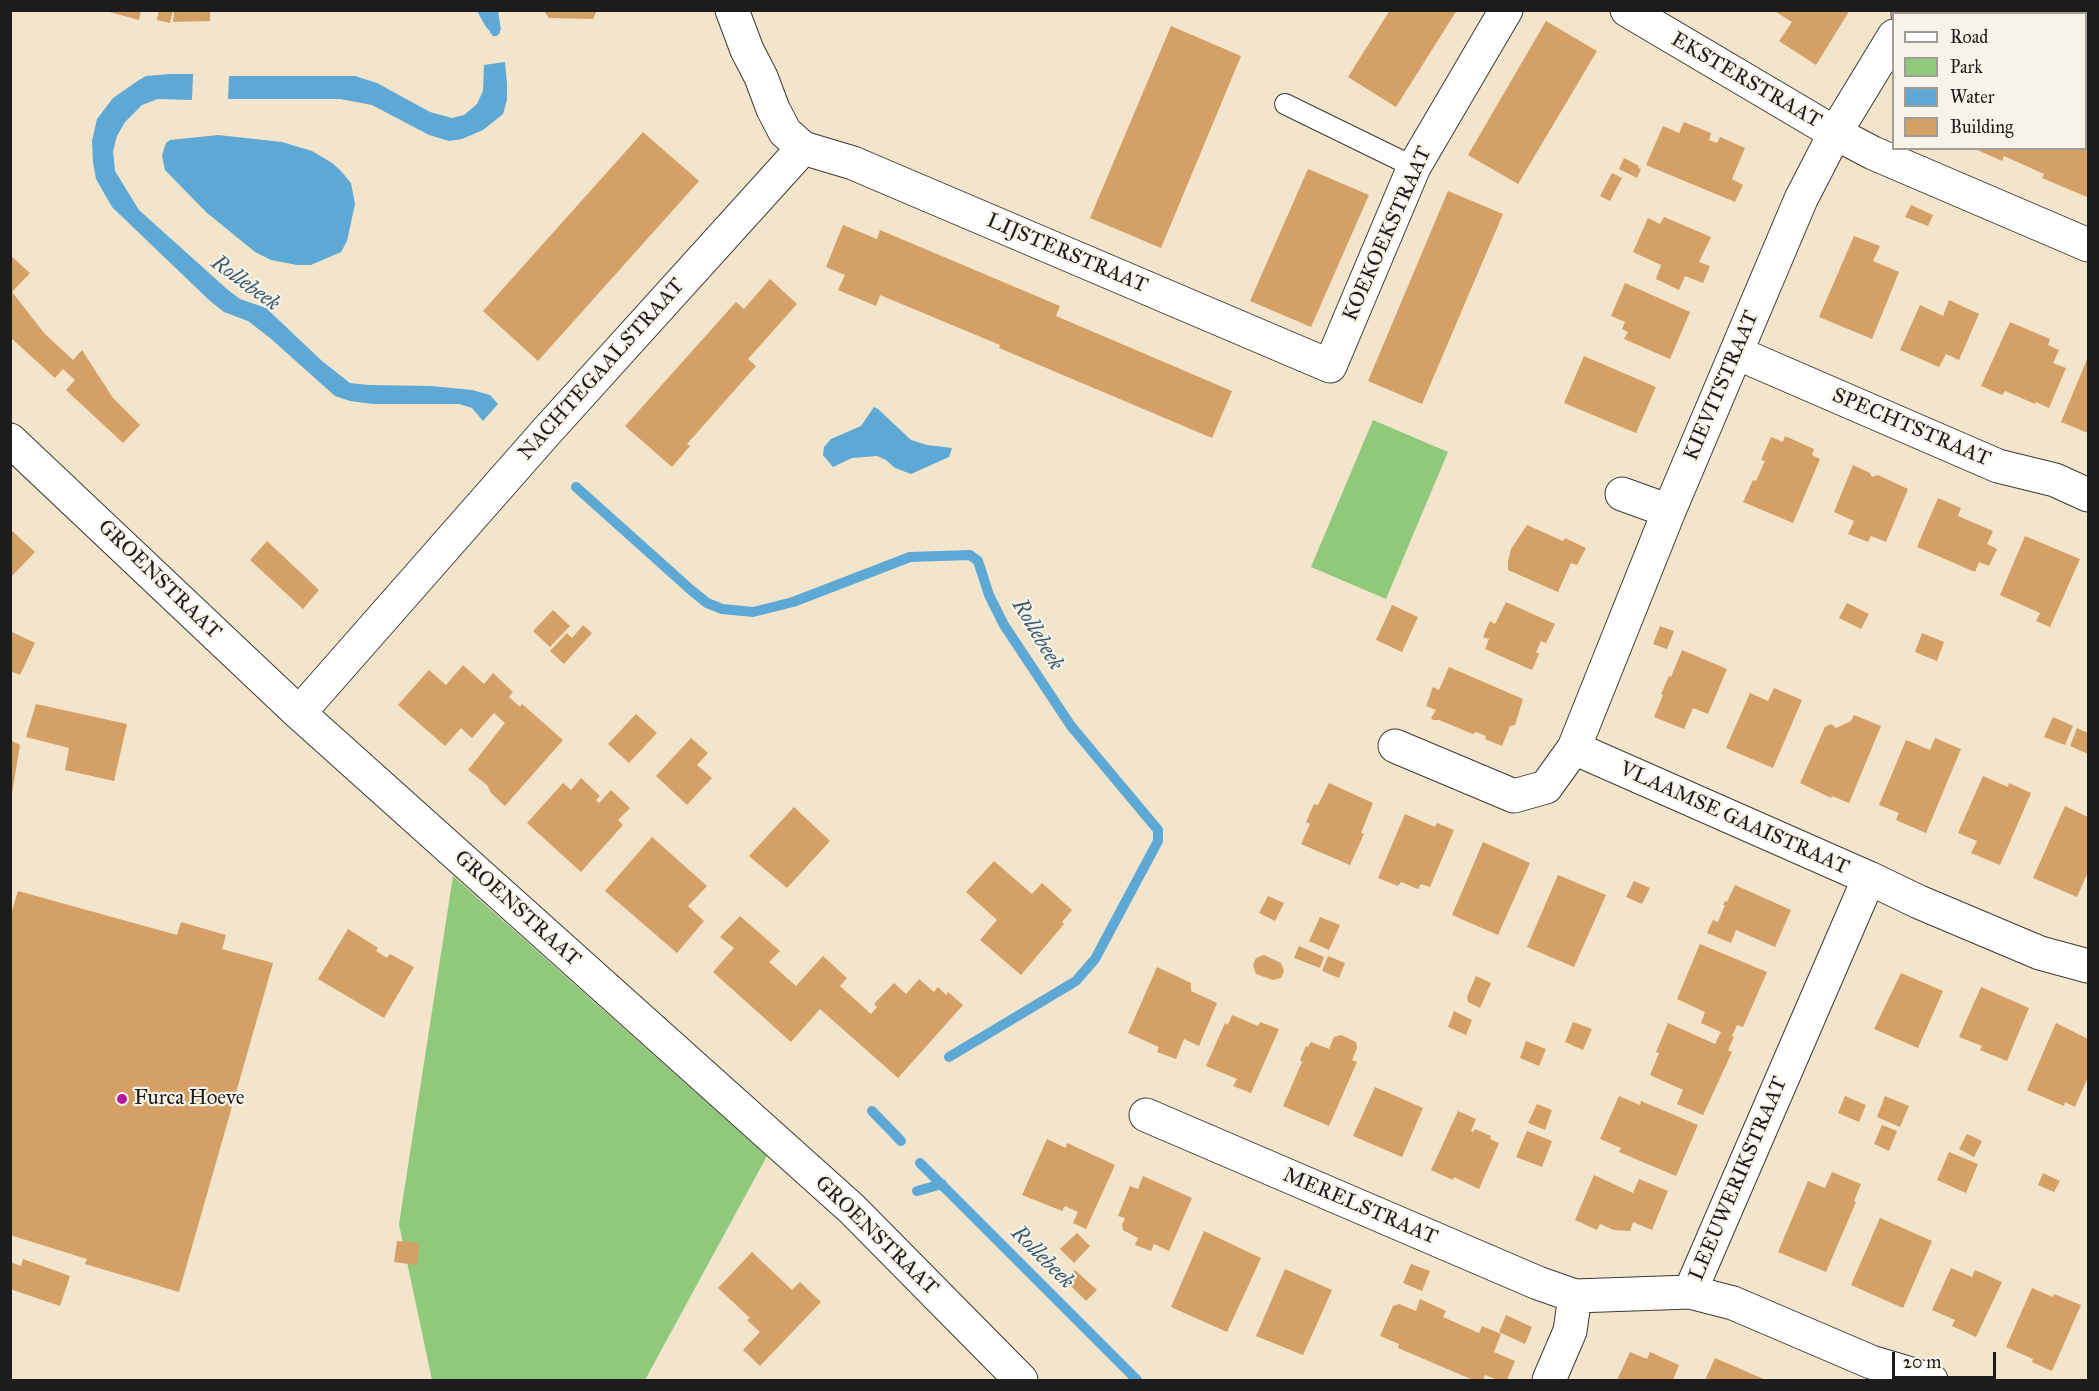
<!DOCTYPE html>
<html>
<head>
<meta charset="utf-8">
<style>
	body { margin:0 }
	#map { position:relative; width:2099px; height:1391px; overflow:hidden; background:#f3e4cc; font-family:"IM FELL Great Primer",serif }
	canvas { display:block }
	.frame { position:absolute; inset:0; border:12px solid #1c1c1c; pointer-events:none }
	.legend { position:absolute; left:1892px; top:12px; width:195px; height:138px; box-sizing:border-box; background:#f7f3e8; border:2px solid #9f9d96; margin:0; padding:8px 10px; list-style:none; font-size:18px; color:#1c1c1c }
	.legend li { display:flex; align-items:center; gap:12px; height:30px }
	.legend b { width:30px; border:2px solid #9f9d96 }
	.scale { position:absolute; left:1892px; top:1352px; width:104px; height:27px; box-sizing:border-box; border:3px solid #1c1c1c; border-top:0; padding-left:8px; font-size:18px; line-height:21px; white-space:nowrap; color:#1c1c1c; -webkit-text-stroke:4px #f7f3e8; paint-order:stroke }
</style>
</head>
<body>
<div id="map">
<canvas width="2099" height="1391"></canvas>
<div class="frame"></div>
<ul class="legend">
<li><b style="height:8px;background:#fff"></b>Road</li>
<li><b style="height:16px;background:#91c97c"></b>Park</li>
<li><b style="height:16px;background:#5da8d5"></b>Water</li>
<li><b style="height:16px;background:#d5a065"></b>Building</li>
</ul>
<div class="scale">20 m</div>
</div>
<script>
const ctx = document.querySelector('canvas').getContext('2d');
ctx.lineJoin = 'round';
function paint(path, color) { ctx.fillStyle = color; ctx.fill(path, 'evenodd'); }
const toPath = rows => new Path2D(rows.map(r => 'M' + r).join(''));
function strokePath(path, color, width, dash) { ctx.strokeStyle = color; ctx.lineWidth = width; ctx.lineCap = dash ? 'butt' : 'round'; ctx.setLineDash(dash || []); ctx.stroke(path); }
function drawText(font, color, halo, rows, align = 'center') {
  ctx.font = font + ' "IM FELL Great Primer",serif'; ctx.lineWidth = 4.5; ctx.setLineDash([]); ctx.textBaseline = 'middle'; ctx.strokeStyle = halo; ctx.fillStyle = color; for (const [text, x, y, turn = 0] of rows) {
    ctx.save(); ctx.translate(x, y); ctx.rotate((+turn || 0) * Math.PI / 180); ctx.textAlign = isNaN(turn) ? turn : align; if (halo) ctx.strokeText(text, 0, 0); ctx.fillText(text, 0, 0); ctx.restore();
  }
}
paint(toPath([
	[1373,420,1448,452,1386,599,1311,567],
	[453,876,767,1156,645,1380,432,1380,399,1224]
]), '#91c97c');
paint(toPath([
	[477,11,498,11,501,30,489,30,486,27],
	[505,62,507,84,507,100,503,114,483,130,462,139,449,141,429,135,372,105,340,99,228,99,229,76,355,76,377,83,430,112,452,118,464,115,477,104,483,91,484,65],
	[171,74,193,74,192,100,158,99,142,105,125,122,117,136,113,151,115,171,139,210,228,290,240,299,266,308,322,361,350,383,369,385,431,386,472,390,490,395,498,404,483,421,472,408,459,404,373,404,350,401,335,396,270,338,248,321,224,312,209,300,112,207,96,179,93,162,92,141,97,119,113,98,139,80,146,76],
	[218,135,282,142,312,151,332,163,340,170,351,183,355,204,347,241,341,252,311,265,297,265,271,260,255,252,206,212,165,170,162,155,166,143,170,140],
	[874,407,878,409,911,440,927,445,952,448,949,457,911,474,895,468,886,460,877,456,852,458,833,467,823,455,824,447,831,439,861,426]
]), '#5da8d5');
strokePath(toPath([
	[488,10,495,31],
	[576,487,691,590,707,603,722,609,753,612,793,602,910,557,970,555,978,561,989,595,1004,625,1071,726,1158,830,1158,841,1095,959,1076,981,949,1057],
	[872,1111,901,1141],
	[920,1163,1137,1380],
	[917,1191,942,1184]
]), '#5da8d5', 10);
paint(toPath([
	[102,10,141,10,139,20],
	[159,10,173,10,170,23,157,20],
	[210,10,210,21,173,22,174,11],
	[543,10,597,10,593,19,549,18],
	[1390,10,1457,10,1396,107,1348,77],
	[1777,10,1850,10,1816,65,1779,41,1792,22,1776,12],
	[1546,21,1597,51,1518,184,1468,155],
	[1171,26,1241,56,1161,248,1090,218],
	[1684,122,1711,133,1709,140,1717,143,1720,137,1745,148,1732,179,1743,185,1735,202,1646,165,1663,126,1679,133],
	[643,132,699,181,538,361,483,311],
	[2086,133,2088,134,2087,197,2042,178,2044,174,2004,156,2002,161,1973,148,2086,148],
	[1624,158,1639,166,1638,168,1641,169,1637,178,1619,169],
	[1308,169,1369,195,1311,327,1250,301],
	[1612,173,1622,178,1610,201,1600,196],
	[1448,191,1503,214,1422,404,1368,381],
	[1911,205,1933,215,1928,226,1905,217],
	[1664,217,1711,237,1699,262,1710,266,1703,283,1685,276,1679,290,1656,279,1661,265,1633,252,1648,218,1660,224],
	[843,225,877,239,880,230,1060,306,1056,316,1232,391,1212,438,999,348,1000,345,880,295,876,306,838,290,845,275,826,267],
	[1854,236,1880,246,1873,261,1899,272,1872,339,1819,317],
	[10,255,30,273,12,292,45,334,73,360,82,350,113,398,140,425,123,443,66,390,75,380,63,369,55,378,10,337],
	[770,279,797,304,748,359,756,366,687,444,690,446,672,467,625,426,736,302,744,309],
	[1625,283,1690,312,1670,359,1624,339,1628,332,1622,329,1625,322,1611,316],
	[1949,300,1979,314,1959,360,1946,354,1939,367,1900,350,1920,305,1943,316],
	[2010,322,2050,339,2048,345,2059,350,2053,363,2066,368,2049,408,2036,402,2035,404,2005,391,2002,395,1981,386],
	[1584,356,1656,387,1636,433,1564,403],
	[2088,357,2087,365,2088,433,2061,422],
	[1785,436,1814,449,1812,455,1820,459,1793,523,1743,502,1753,480,1756,481,1765,461,1761,460,1771,437,1783,442],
	[1853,465,1870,473,1872,477,1878,475,1908,489,1886,542,1871,536,1868,542,1848,534,1854,521,1834,512],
	[1938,498,1961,508,1958,516,1993,531,1987,544,1997,549,1989,566,1979,562,1975,572,1917,547],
	[1527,525,1563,541,1565,538,1586,548,1577,565,1571,563,1558,592,1508,570,1508,561,1511,549],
	[10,529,35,552,10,578],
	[2025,536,2080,559,2050,627,2036,621,2040,613,2000,595],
	[267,541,319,590,303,609,250,560],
	[1506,602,1555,624,1546,643,1541,641,1536,652,1539,654,1532,670,1485,649,1489,639,1483,637,1490,621,1495,624],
	[1847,603,1869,614,1861,629,1839,618],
	[1392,605,1418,617,1402,652,1376,640],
	[553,610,570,626,550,647,533,631],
	[583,625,592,633,564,664,550,651,567,633,572,638],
	[1660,626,1674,631,1667,649,1653,644],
	[10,631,35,643,20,675,10,671],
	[1922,633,1944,642,1937,661,1915,652],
	[1682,650,1727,669,1708,714,1693,708,1684,729,1654,717,1663,695,1661,694,1669,676,1671,677],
	[463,665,484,684,493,673,513,692,509,697,520,707,522,704,563,740,505,806,491,793,487,785,468,770,505,723,494,713,472,738,461,728,445,746,398,705,429,670,446,685],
	[1449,667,1523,699,1515,725,1510,726,1502,746,1485,739,1486,736,1476,732,1473,734,1439,720,1433,720,1431,718,1436,710,1426,706,1433,687,1439,690],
	[1774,688,1802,700,1773,768,1726,748,1750,693,1768,701],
	[36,704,127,724,114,781,65,770,69,748,26,737],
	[636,714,657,733,629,763,608,744],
	[1854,715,1881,726,1849,803,1832,796,1831,798,1800,783,1825,727,1831,724,1836,728,1851,721],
	[2053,717,2073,726,2065,745,2044,737],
	[2077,728,2088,733,2088,754,2070,746],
	[691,738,708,753,697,765,712,778,687,805,656,776],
	[1935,738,1961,749,1926,833,1896,820,1899,813,1879,805,1906,740,1930,750],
	[10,740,20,745,12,793,10,793],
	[1983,776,2008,787,2009,783,2031,793,2000,865,1971,853,1977,841,1958,833],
	[581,778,600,796,596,800,599,803,611,790,630,808,618,820,623,825,581,872,527,823,563,783,571,790],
	[1329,783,1373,803,1361,833,1364,834,1350,865,1301,844,1310,824,1306,822,1314,804,1318,805],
	[2065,806,2088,817,2088,872,2077,897,2033,878],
	[794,807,830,841,787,888,749,856],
	[1405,814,1435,827,1437,823,1454,830,1430,887,1421,884,1418,889,1401,882,1398,886,1378,878],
	[652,837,707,886,688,906,704,921,677,953,605,891],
	[1483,842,1530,863,1498,935,1452,915],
	[994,861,1032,894,1042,883,1072,910,1062,922,1064,924,1021,975,980,940,997,920,966,892],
	[1558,875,1606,895,1574,967,1527,947],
	[1634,881,1650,888,1642,904,1626,897],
	[1735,885,1791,910,1775,947,1736,930,1731,943,1707,933,1713,920,1718,922,1725,905,1723,905,1725,901,1727,902],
	[18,891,177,935,181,922,226,935,222,949,273,963,179,1292,85,1264,87,1259,10,1235,10,917],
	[1268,896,1284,903,1275,921,1259,913],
	[740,916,780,951,769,962,796,986,823,956,847,978,840,986,871,1014,877,1007,874,1004,894,983,906,994,919,979,934,992,938,987,946,995,948,992,963,1005,898,1078,820,1009,791,1042,713,972,734,948,720,937],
	[1320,917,1340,925,1329,950,1309,941],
	[348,929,378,948,376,951,387,958,390,954,414,967,384,1018,318,979],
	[1700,944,1767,972,1743,1027,1737,1025,1732,1036,1734,1037,1728,1050,1732,1052,1703,1115,1677,1104,1683,1090,1650,1075,1659,1053,1656,1052,1668,1023,1715,1044,1721,1032,1701,1023,1705,1012,1677,999],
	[1299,946,1324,957,1320,968,1294,958],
	[1264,955,1281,963,1284,971,1281,978,1273,980,1256,974,1253,965,1256,958],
	[1328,956,1345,963,1339,978,1322,971],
	[1157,967,1191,983,1191,991,1217,1003,1199,1046,1184,1039,1176,1059,1157,1052,1159,1047,1128,1033],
	[1901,973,1943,991,1918,1048,1874,1029],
	[1476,976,1491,983,1480,1008,1468,1002,1467,997],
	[1981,987,2029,1008,2007,1061,1980,1050,1982,1046,1959,1037],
	[1454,1011,1472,1020,1466,1035,1448,1027],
	[1232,1015,1258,1026,1260,1022,1279,1029,1251,1093,1233,1086,1237,1079,1206,1066,1225,1023,1228,1025],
	[1573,1022,1592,1029,1583,1050,1565,1042],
	[2056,1023,2088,1039,2088,1077,2075,1107,2065,1102,2064,1106,2027,1090],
	[1341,1035,1356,1042,1357,1048,1352,1060,1357,1062,1329,1126,1283,1106,1302,1062,1300,1060,1306,1046,1308,1047,1311,1042,1329,1049,1334,1037],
	[1526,1041,1546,1049,1539,1066,1520,1058],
	[1375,1087,1423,1108,1402,1157,1353,1136],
	[1619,1096,1640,1105,1641,1101,1698,1125,1676,1176,1619,1152,1621,1148,1600,1139],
	[1845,1096,1866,1105,1859,1122,1838,1113],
	[1885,1096,1909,1106,1900,1127,1877,1117],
	[1537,1104,1552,1110,1545,1130,1528,1123],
	[1458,1111,1476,1119,1471,1131,1473,1132,1475,1129,1491,1136,1490,1139,1499,1143,1479,1189,1454,1177,1453,1180,1431,1170],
	[1882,1125,1897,1131,1889,1151,1874,1144],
	[1527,1131,1552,1141,1542,1167,1516,1157],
	[1967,1134,1982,1141,1974,1157,1959,1149],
	[1047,1139,1066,1148,1067,1143,1115,1165,1086,1229,1073,1223,1078,1212,1065,1206,1062,1211,1022,1195],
	[1949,1152,1978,1164,1966,1193,1937,1180],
	[1832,1172,1861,1184,1854,1201,1856,1202,1826,1272,1778,1252,1808,1181,1825,1188],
	[2043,1173,2060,1181,2054,1192,2038,1185],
	[1594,1175,1633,1193,1639,1179,1668,1191,1652,1230,1633,1222,1630,1231,1614,1230,1600,1224,1597,1230,1575,1220],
	[1143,1176,1192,1198,1169,1251,1154,1244,1151,1251,1135,1245,1138,1238,1123,1230,1122,1225,1125,1218,1118,1216,1130,1186,1138,1189],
	[1880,1218,1932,1241,1903,1308,1851,1285],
	[1204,1231,1261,1258,1227,1332,1171,1307],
	[1077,1233,1090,1246,1074,1263,1060,1249],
	[397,1241,419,1243,417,1265,394,1262],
	[752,1252,792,1290,800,1282,821,1302,760,1366,743,1350,760,1332,747,1320,750,1318,718,1288],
	[23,1259,70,1276,60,1306,10,1289,10,1262,21,1266],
	[1411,1264,1430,1271,1422,1291,1403,1283],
	[1951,1268,1972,1277,1975,1270,2002,1282,1976,1337,1952,1326,1955,1320,1932,1310],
	[1285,1269,1332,1290,1303,1355,1256,1336],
	[1075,1270,1097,1290,1086,1301,1065,1280],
	[2032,1288,2053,1297,2054,1294,2081,1305,2052,1371,2032,1362,2033,1359,2006,1347],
	[1420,1299,1446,1311,1443,1317,1479,1333,1482,1326,1501,1334,1494,1352,1515,1361,1507,1380,1498,1380,1485,1375,1483,1380,1473,1380,1398,1348,1399,1344,1380,1336,1393,1306,1399,1304,1416,1311],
	[1506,1315,1532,1327,1525,1344,1499,1332],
	[1630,1352,1647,1359,1650,1352,1679,1365,1673,1380,1617,1380],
	[1715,1358,1766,1380,1705,1380]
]), '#d5a065');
const lane = toPath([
	[1285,104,1414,167]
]);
const street = toPath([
	[732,10,747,50,761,77,773,109,785,132,803,148,853,163,1330,366,1414,167,1506,10],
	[1627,10,1835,133,1873,153,2088,245],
	[1908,14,1910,10],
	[1737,353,1998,466,2055,480,2088,495],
	[10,440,299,713,852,1209,1021,1380],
	[1622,494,1669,511],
	[299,713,546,432,803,148],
	[1395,746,1514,796,1546,787,1574,748,1669,511,1801,199,1835,133,1894,36],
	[1574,748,1869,878,1919,902,2040,953,2088,966],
	[1146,1115,1538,1283,1575,1296],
	[1690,1292,1733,1303,1871,1362,1931,1380],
	[1549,1380,1570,1331,1575,1296,1690,1292,1869,878]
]);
strokePath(lane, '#3c3a36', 22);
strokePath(street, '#3c3a36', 35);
strokePath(lane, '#fff', 20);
strokePath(street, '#fff', 33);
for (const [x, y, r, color] of [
	[122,1099,6,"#b5179e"]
]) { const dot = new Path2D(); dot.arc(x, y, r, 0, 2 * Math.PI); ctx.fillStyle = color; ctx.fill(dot); strokePath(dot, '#f7f3e8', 2); }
drawText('21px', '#1c1c1c', '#f7f3e8', [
	["EKSTERSTRAAT",1746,81,30],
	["KOEKOEKSTRAAT",1388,234,-66],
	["LIJSTERSTRAAT",1067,254,23],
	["NACHTEGAALSTRAAT",602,370,-48],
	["KIEVITSTRAAT",1722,386,-67],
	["SPECHTSTRAAT",1911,428,23],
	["GROENSTRAAT",159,580,44],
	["VLAAMSE GAAISTRAAT",1734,819,24],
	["GROENSTRAAT",517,909,42],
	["LEEUWERIKSTRAAT",1739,1179,-67],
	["MERELSTRAAT",1360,1207,23],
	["GROENSTRAAT",876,1236,44]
]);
drawText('21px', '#1c1c1c', '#f7f3e8', [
	["Furca Hoeve",134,1099]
], 'left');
drawText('italic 22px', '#395b6f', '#f7f3e8', [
	["Rollebeek",245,284,36],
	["Rollebeek",1037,635,59],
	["Rollebeek",1042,1258,45]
]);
</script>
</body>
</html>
